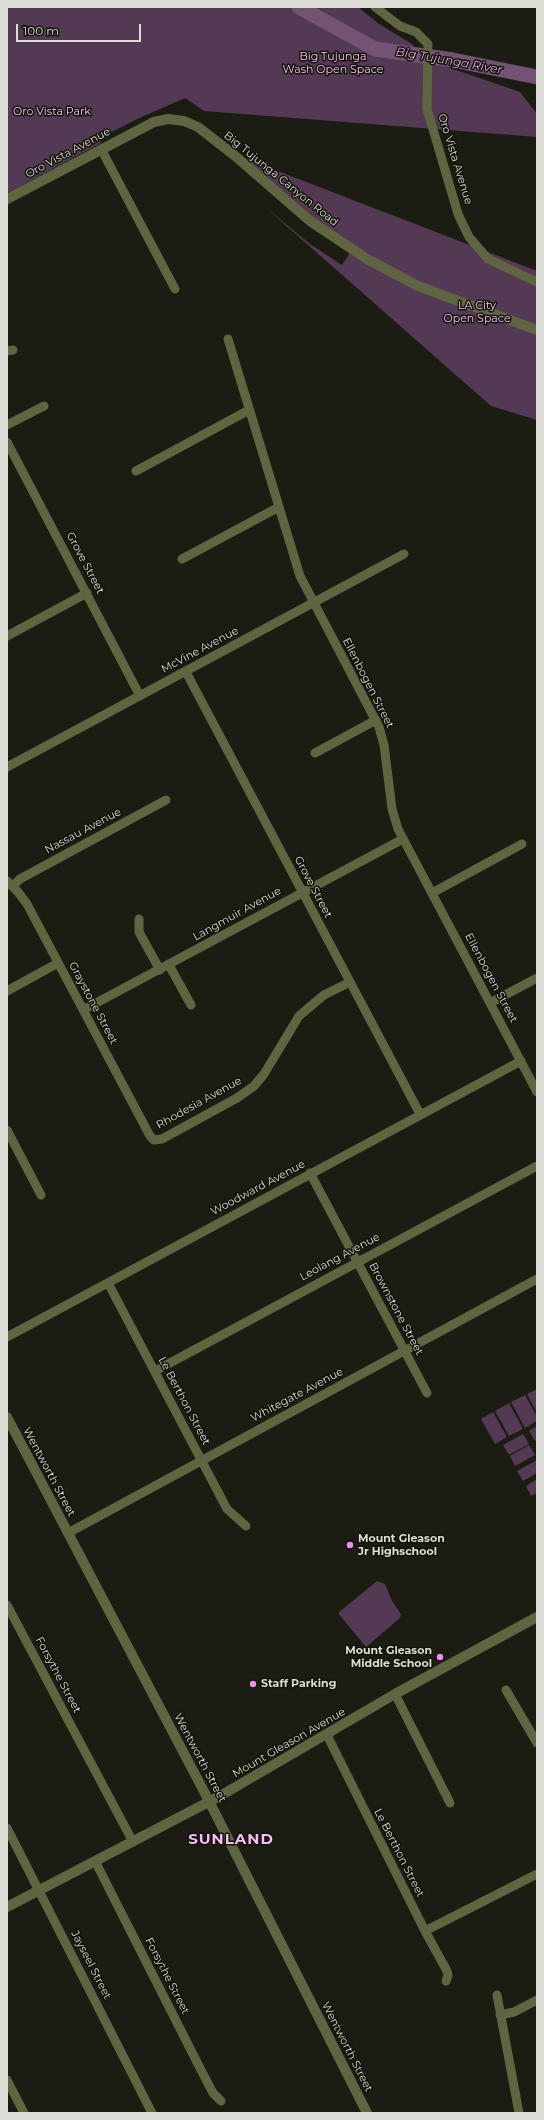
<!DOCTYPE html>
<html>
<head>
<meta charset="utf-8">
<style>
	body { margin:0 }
	#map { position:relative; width:544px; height:2120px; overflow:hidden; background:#1b1d12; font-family:Montserrat,sans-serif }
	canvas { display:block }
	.frame { position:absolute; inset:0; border:8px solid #dbdcd5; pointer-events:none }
	.scale { position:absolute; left:16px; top:24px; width:125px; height:18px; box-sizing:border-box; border:2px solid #dbdcd5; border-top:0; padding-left:5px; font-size:12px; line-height:14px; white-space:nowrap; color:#dbdcd5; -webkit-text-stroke:3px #121409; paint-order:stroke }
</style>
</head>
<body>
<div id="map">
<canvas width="544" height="2120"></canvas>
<div class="frame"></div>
<div class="scale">100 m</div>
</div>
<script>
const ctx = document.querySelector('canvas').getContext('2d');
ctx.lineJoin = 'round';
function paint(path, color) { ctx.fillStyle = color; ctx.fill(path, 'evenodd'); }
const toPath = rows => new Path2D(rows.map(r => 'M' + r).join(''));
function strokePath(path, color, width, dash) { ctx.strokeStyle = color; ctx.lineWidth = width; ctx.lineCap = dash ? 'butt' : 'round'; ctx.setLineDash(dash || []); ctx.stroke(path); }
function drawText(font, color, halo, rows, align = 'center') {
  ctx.font = font + ' Montserrat,sans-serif'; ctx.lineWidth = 3; ctx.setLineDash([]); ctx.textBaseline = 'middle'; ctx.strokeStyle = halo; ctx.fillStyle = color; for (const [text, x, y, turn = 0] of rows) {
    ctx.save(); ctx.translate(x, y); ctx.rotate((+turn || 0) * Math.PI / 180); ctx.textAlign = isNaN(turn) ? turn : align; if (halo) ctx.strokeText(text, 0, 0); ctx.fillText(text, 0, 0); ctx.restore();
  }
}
paint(toPath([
	[7,7,358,7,379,24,412,44,421,55,423,63,433,62,520,92,537,114,537,137,204,111,185,98,137,119,110,133,110,136,100,141,101,143,7,193],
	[226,151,537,271,537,420,491,406,265,207,310,244,342,265,351,251],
	[537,1389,537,1413,527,1394],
	[525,1395,537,1417,537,1421,525,1428,511,1402],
	[509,1403,523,1429,509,1436,495,1411],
	[493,1412,507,1437,495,1444,481,1419],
	[537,1426,537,1440,535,1441,529,1431],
	[523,1434,529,1444,509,1455,503,1445],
	[529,1445,535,1455,515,1466,510,1456],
	[537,1460,537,1473,523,1481,517,1471],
	[537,1479,537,1493,531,1496,526,1486],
	[377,1581,385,1584,392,1601,401,1614,400,1618,366,1647,338,1613]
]), '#543954');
strokePath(toPath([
	[299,7,375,49,453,60,537,77]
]), '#735273', 15);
strokePath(toPath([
	[375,7,400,26,416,32,428,44,427,109,458,214,469,237,488,259,537,282],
	[101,149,175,289],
	[228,339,300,576,379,727,384,745,392,809,398,829,537,1092],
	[7,351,13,350],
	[7,425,44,406],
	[7,442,140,696],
	[136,471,249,410],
	[182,559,279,507],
	[7,636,87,593],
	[186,672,420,1114],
	[315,753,376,720],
	[7,767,404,554],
	[7,881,18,892,27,904,150,1136,154,1140,162,1139,237,1098,254,1086,264,1074,299,1016,324,995,350,982],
	[13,886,20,879,166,800],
	[432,893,522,844],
	[139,919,139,932,160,970],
	[169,965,191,1005],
	[7,991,58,963],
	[490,1003,537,978],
	[83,1010,403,839],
	[7,1130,41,1195],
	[310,1173,427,1393],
	[108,1283,227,1509,246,1526],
	[7,1337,521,1061],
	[155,1371,537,1166],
	[68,1533,537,1279],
	[7,1605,133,1842],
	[506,1690,537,1743],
	[395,1694,450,1803],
	[327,1735,425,1931,447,1971,448,1976,446,1981],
	[7,1828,152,2113],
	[95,1861,201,2070,213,2093,221,2101],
	[425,1931,537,1874],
	[497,1995,519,2113],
	[500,2015,514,2012,537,2000],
	[7,2080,24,2113]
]), '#5f6540', 9);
strokePath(toPath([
	[7,199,154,122,168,119,184,121,198,127,234,155,310,221,367,259,418,286,537,330],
	[7,1417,209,1801,367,2113],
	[7,1907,220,1796,395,1694,537,1617]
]), '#5f6540', 10);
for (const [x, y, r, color] of [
	[350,1545,4,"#f18af4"],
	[440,1657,4,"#f18af4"],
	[253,1684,4,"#f18af4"]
]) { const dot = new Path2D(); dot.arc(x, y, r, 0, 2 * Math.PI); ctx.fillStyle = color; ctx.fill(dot); strokePath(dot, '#121409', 1.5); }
drawText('11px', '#f7c0f7', '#121409', [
	["Big Tujunga",333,57],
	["Wash Open Space",333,70],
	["Oro Vista Park",52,112],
	["LA City",477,306],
	["Open Space",477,319]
]);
drawText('11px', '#dbdcd5', '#121409', [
	["Oro Vista Avenue",68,153,-28],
	["Oro Vista Avenue",455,159,73],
	["Big Tujunga Canyon Road",281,179,39],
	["Grove Street",85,563,62],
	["McVine Avenue",200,650,-28],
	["Ellenbogen Street",368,683,63],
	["Nassau Avenue",83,831,-28],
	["Grove Street",313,887,62],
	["Langmuir Avenue",237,914,-29],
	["Ellenbogen Street",491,978,62],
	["Graystone Street",93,1003,62],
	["Rhodesia Avenue",199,1103,-29],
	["Woodward Avenue",258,1188,-28],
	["Leolang Avenue",340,1257,-28],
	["Brownstone Street",396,1309,62],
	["Whitegate Avenue",297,1395,-28],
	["Le Berthon Street",184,1401,62],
	["Wentworth Street",49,1472,62],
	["Forsythe Street",58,1675,62],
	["Mount Gleason Avenue",289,1743,-30],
	["Wentworth Street",200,1758,62],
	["Le Berthon Street",399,1853,63],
	["Jayseel Street",91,1965,63],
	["Forsythe Street",167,1976,63],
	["Wentworth Street",347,2047,63]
]);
drawText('bold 11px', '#dbdcd5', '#121409', [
	["Mount Gleason",358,1539],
	["Jr Highschool",358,1552],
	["Mount Gleason",432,1651,"right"],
	["Middle School",432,1664,"right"],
	["Staff Parking",261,1684]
], 'left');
drawText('italic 12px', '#e4aee5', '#121409', [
	["Big Tujunga River",449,61,10]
]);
ctx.letterSpacing = '1px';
drawText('bold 15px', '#f6bcf6', '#121409', [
	["SUNLAND",231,1840]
]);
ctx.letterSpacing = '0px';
</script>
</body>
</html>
